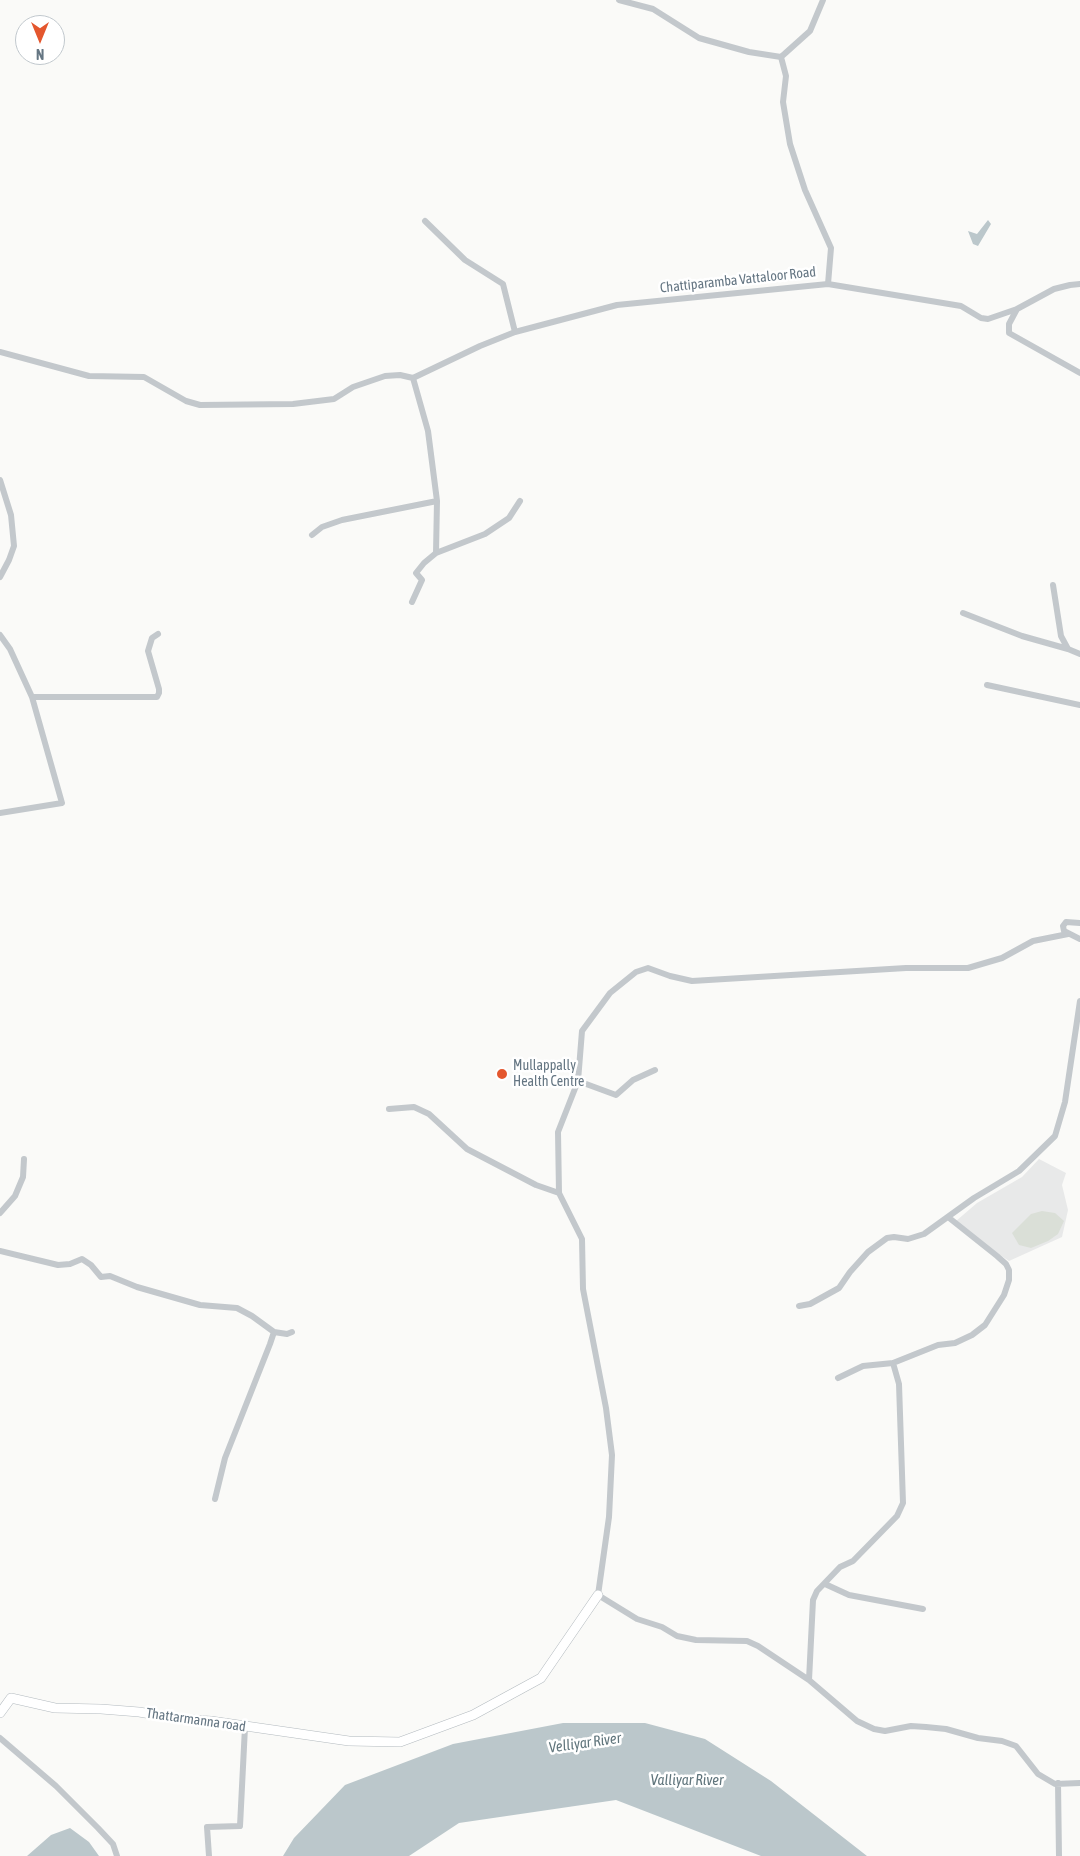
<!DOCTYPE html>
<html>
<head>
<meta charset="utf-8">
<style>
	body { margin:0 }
	#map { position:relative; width:1080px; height:1856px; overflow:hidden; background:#fafaf8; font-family:"Asap Condensed",sans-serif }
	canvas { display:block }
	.north { position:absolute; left:15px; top:15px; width:50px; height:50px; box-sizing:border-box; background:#fff; border:1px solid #c1c8cd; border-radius:50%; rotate:180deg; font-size:14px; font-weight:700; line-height:20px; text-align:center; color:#657683 }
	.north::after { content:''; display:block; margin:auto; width:18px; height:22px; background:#e4572e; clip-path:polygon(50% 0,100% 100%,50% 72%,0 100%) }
</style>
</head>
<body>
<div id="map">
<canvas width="1080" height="1856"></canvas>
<div class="north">N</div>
</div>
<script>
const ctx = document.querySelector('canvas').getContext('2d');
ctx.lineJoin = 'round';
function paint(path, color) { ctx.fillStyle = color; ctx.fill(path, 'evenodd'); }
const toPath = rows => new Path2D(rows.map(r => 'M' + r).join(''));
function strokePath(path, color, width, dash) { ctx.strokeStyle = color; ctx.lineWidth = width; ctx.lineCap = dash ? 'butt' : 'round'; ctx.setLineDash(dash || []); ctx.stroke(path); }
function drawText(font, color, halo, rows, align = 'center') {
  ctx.font = font + ' "Asap Condensed",sans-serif'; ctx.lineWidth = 5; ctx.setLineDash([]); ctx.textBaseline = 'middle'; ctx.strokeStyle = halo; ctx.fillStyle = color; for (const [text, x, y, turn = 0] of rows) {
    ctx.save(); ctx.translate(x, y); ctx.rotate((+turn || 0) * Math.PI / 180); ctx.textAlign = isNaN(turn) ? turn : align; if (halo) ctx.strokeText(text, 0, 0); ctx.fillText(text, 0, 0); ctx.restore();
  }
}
paint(toPath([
	[1039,1159,1066,1173,1062,1185,1068,1210,1062,1237,1009,1261,987,1246,956,1221,977,1203,1022,1177]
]), '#e8e9e9');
paint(toPath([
	[1042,1211,1055,1213,1064,1221,1058,1234,1048,1241,1031,1248,1019,1245,1012,1233,1031,1214]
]), '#dadfd7');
paint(toPath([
	[988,220,991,224,978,246,973,244,968,231,977,234],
	[563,1723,645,1723,705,1739,771,1781,867,1856,761,1856,616,1800,459,1823,409,1856,283,1856,294,1838,345,1785,453,1744],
	[70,1828,89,1842,99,1856,27,1856,51,1835]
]), '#bbc7cb');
const secondary = toPath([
	[0,1713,11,1698,55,1708,101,1709,139,1712,180,1719,211,1721,349,1741,400,1742,473,1715,541,1678,598,1595]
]);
strokePath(secondary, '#b3babf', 10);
strokePath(toPath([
	[619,0,653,9,699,38,749,52,781,57,786,76,783,102,790,144,805,190,831,248,828,284],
	[781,57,810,31,823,0],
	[425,221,465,260,503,284,515,332],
	[1017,309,1009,324,1009,333,1080,373],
	[0,352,89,376,144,377,186,401,200,405,293,404,334,399,353,387,385,376,400,375,413,378,480,346,515,332,617,305,828,284,961,306,981,318,988,319,1017,309,1054,289,1070,285,1080,284],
	[413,378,428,431,437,501,436,553],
	[0,480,11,515,14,546,9,560,0,577],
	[312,535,322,527,342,520,437,501],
	[1053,585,1061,636,1068,649,1080,654],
	[412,602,422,580,416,573,424,563,436,553,485,534,509,518,520,501],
	[963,613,1022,636,1068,649],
	[0,635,10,649,32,697,62,803,0,813],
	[987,685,1080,705],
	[32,697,157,697,159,693,159,689,148,651,152,638,158,634],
	[1080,923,1066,922,1063,926,1064,931,1080,939],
	[578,1081,616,1095,633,1080,655,1070],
	[389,1109,414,1107,429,1114,467,1149,536,1185,559,1193],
	[0,1213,15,1196,23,1177,24,1159],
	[0,1251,58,1265,70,1264,82,1259,91,1265,101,1277,110,1276,137,1287,200,1305,237,1308,252,1316,274,1332,287,1334,292,1332],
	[799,1306,810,1304,839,1288,850,1272,868,1252,887,1238,894,1237,908,1239,924,1234,974,1198,1019,1171,1055,1136,1065,1102,1080,1001],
	[893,1363,899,1384,903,1503,897,1516,853,1561,840,1567,817,1591,813,1600,809,1680,857,1721,874,1729,885,1731,911,1726,926,1727,946,1729,978,1738,1002,1741,1016,1746,1038,1774,1055,1784,1080,1783],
	[838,1378,863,1366,893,1363,938,1345,955,1343,972,1335,985,1325,1004,1295,1009,1280,1009,1270,1006,1264,997,1256,948,1217],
	[215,1499,225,1458,270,1344,274,1332],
	[825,1584,849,1595,923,1609],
	[809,1680,758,1646,747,1641,696,1640,677,1636,662,1627,637,1619,598,1595,609,1517,612,1455,606,1408,583,1289,582,1239,559,1193,558,1132,578,1081,582,1031,610,993,636,972,648,968,670,976,692,981,906,968,968,968,1002,958,1033,941,1068,934],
	[0,1738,56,1786,98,1828,113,1844,117,1856],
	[1058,1783,1059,1856],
	[209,1856,207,1827,240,1826,245,1727]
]), '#c3c8cc', 6);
strokePath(secondary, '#fff', 9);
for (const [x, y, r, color] of [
	[502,1074,6,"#e4572e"]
]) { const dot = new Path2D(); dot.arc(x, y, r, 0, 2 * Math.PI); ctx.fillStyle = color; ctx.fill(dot); strokePath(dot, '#fff', 2); }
drawText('14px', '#657683', '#fff', [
	["Chattiparamba Vattaloor Road",738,280,-6],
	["Thattarmanna road",196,1720,8]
]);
drawText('14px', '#657683', '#fff', [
	["Mullappally",513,1066],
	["Health Centre",513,1082]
], 'left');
drawText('italic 15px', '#60757c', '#fff', [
	["Velliyar River",585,1743,-8],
	["Valliyar River",687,1780]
]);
</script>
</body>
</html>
